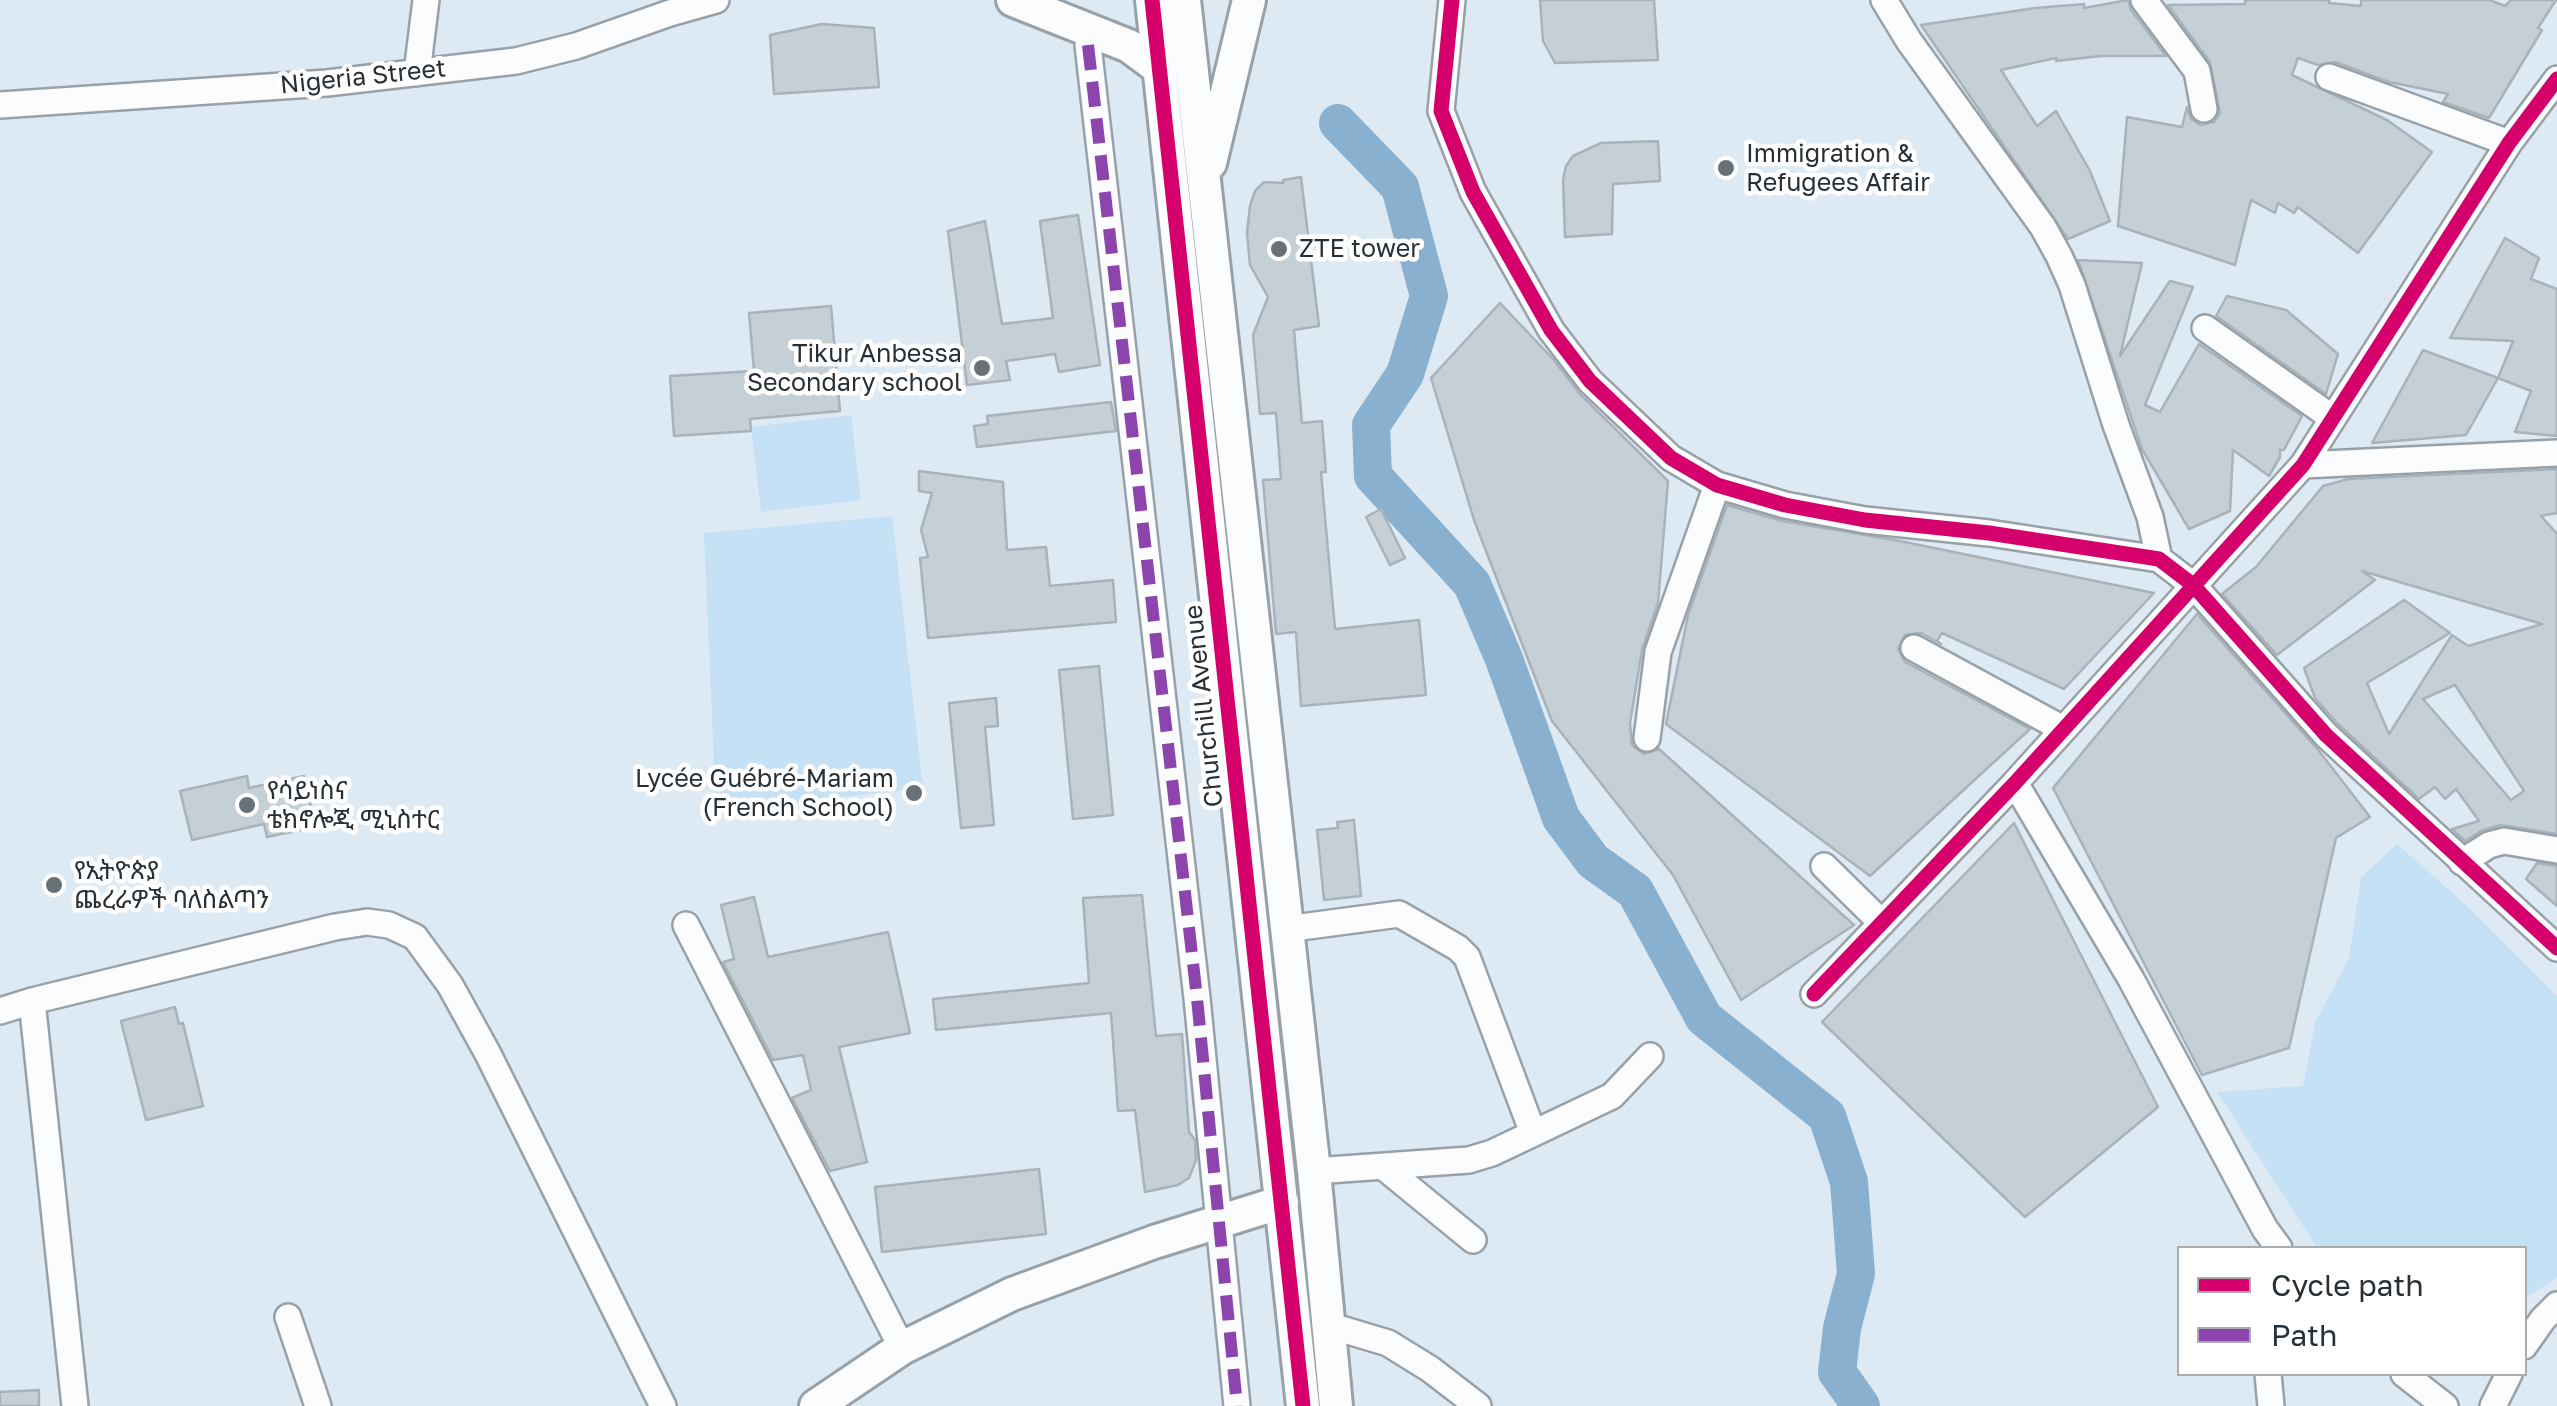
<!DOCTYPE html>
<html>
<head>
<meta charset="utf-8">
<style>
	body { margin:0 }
	#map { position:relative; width:2557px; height:1406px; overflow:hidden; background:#deeaf3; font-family:"Golos Text",sans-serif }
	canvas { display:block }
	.legend { position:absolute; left:2177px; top:1246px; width:350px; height:130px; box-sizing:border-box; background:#fff; border:2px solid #a9acaf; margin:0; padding:12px 18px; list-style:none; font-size:30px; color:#273036 }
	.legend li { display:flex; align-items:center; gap:20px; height:50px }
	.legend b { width:50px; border:2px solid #a9acaf }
</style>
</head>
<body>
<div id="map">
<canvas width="2557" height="1406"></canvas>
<ul class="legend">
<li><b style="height:12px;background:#d6006c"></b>Cycle path</li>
<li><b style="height:12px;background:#8e44ad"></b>Path</li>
</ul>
</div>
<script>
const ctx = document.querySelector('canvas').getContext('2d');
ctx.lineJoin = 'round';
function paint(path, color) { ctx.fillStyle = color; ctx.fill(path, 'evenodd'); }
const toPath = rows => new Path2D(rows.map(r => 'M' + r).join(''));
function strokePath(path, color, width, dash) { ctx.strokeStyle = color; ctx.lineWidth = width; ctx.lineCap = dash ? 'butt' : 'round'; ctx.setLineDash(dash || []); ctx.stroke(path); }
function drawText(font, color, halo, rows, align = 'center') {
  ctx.font = font + ' "Golos Text","Noto Sans Ethiopic",sans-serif'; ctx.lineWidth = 9; ctx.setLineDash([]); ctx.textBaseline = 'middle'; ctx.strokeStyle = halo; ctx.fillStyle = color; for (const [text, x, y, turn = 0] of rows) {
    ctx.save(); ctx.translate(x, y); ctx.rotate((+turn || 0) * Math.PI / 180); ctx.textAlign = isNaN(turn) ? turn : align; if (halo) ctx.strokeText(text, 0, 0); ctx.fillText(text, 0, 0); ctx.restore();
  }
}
paint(toPath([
	[851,415,861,500,761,512,751,427],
	[892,516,923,788,716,811,704,533],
	[2397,844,2463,902,2557,996,2557,1277,2525,1299,2524,1248,2317,1248,2217,1092,2303,1086,2315,1023,2349,958,2361,877]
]), '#c5e1f6');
strokePath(toPath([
	[1338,123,1400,187,1429,296,1405,374,1371,425,1373,476,1472,584,1504,659,1561,818,1593,861,1635,891,1704,1018,1827,1116,1849,1182,1856,1274,1842,1328,1837,1372,1861,1406]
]), '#89b0cf', 38);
const building = toPath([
	[1540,0,1654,0,1658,60,1555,63,1543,41,1540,0],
	[2128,0,2131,10,2166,56,2101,56,2056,61,2056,58,2001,70,2037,126,2056,111,2090,171,2110,221,2068,239,1921,25,2035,8,2084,4,2084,8,2128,0],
	[2245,0,2329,0,2329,3,2361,6,2361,0,2490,0,2505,6,2511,0,2556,0,2538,28,2542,30,2489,118,2443,102,2448,94,2389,82,2335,62,2318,65,2298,58,2292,75,2387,120,2432,152,2358,253,2298,207,2294,213,2278,203,2275,213,2251,200,2235,265,2118,226,2127,117,2182,127,2187,107,2191,119,2200,125,2214,122,2220,113,2210,62,2168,5,2245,4,2245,0],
	[822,24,874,28,879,87,774,94,770,35,822,24],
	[1658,141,1660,181,1613,184,1612,234,1565,237,1563,180,1566,166,1573,156,1601,143,1658,141],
	[1301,177,1319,326,1294,330,1302,423,1322,421,1326,472,1321,472,1335,629,1419,620,1426,695,1301,706,1296,632,1276,634,1263,480,1281,479,1276,413,1260,414,1253,335,1268,297,1250,265,1247,233,1250,206,1255,191,1264,182,1283,183,1283,180,1301,177],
	[1078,215,1100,365,1059,372,1055,354,1006,361,1010,380,967,385,948,231,985,221,1002,324,1053,318,1040,221,1078,215],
	[2505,238,2539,258,2531,279,2557,289,2557,436,2515,432,2531,391,2498,378,2513,341,2450,338,2505,238],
	[2078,260,2142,263,2120,356,2170,281,2193,287,2145,405,2160,412,2199,344,2302,416,2284,450,2280,450,2280,457,2269,476,2233,450,2230,511,2189,529,2142,449,2078,260],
	[2227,296,2286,310,2338,354,2326,394,2216,316,2227,296],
	[1500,303,1553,359,1579,393,1668,481,1658,603,1642,650,1630,723,1632,745,1644,754,1659,749,1854,925,1741,1000,1673,875,1552,721,1474,520,1431,378,1500,303],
	[831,306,840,411,750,419,751,431,674,436,670,376,754,371,749,313,831,306],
	[2423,350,2498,378,2466,435,2372,443,2423,350],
	[1111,402,1116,431,977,447,974,426,988,424,987,416,1111,402],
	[2557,469,2557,513,2541,516,2557,534,2557,834,2501,825,2481,831,2465,841,2452,829,2479,821,2456,789,2445,799,2435,787,2419,799,2338,724,2315,698,2304,668,2404,600,2450,633,2367,683,2389,734,2452,635,2468,646,2542,624,2362,571,2375,580,2277,655,2222,594,2256,567,2323,486,2348,479,2557,469],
	[2455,685,2524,791,2511,800,2423,699,2455,685],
	[919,471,1003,482,1007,550,1046,547,1050,586,1113,580,1116,622,928,638,920,558,928,557,921,530,932,493,919,491,919,471],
	[1727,505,1782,521,1895,540,2154,593,2064,689,1942,633,1937,641,1941,644,1921,633,1905,635,1898,649,1905,662,2030,729,1870,876,1666,724,1688,615,1727,505],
	[1381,509,1405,558,1390,565,1366,517,1381,509],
	[2197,614,2319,751,2370,817,2336,838,2289,1048,2202,1075,2053,788,2197,614],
	[1099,666,1113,815,1073,819,1059,670,1099,666],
	[996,698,998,726,985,727,994,825,961,828,949,703,996,698],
	[247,776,249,788,304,776,315,827,267,837,264,824,192,840,180,791,247,776],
	[1354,820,1361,896,1324,900,1317,830,1338,828,1337,822,1354,820],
	[2014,823,2158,1107,2025,1217,1822,1022,2014,823],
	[2537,863,2557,866,2557,906,2526,879,2537,863],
	[1142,895,1156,1036,1182,1034,1189,1132,1195,1140,1196,1160,1189,1178,1178,1185,1145,1192,1135,1110,1118,1111,1111,1013,936,1030,933,999,1089,983,1083,898,1142,895],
	[754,897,768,957,888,932,910,1033,839,1047,867,1162,830,1171,792,1098,811,1090,803,1055,773,1060,723,962,734,959,721,905,754,897],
	[175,1007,179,1024,183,1023,203,1106,146,1120,121,1021,175,1007],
	[1039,1169,1046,1234,882,1252,875,1187,1039,1169],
	[39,1390,39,1406,0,1406,0,1392,39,1390]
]);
paint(building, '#c5cfd6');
strokePath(building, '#a9b2b9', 2.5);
const minor = toPath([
	[1452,0,1441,111,1473,192,1551,330,1590,381,1671,458,1717,485,1785,505,1865,520,1989,533,2159,559,2193,585,2326,735,2557,948],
	[1884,0,1909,41,2043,227,2059,256,2072,285,2116,425,2150,517,2159,559],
	[2144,0,2197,71,2204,109],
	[1088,45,1197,998,1237,1406],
	[417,73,426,0],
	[2329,77,2509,143],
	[0,105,327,83,516,61,576,46,670,13,716,0],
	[2205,328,2331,417],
	[2303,465,2557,453],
	[1914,648,2063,729],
	[1647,738,1658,652,1717,485],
	[2015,783,2131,979,2265,1229,2279,1248],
	[2462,862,2489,845,2504,841,2557,850],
	[1824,866,1882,923],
	[686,925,902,1348],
	[1286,929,1399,914,1458,948,1467,957,1533,1133],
	[1814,994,2015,783,2303,465,2509,143,2557,79],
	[32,1001,75,1406],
	[0,1011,32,1001,335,927,367,922,389,925,415,937,450,985,488,1054,663,1406],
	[1385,1168,1473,1240],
	[1314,1171,1469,1160,1492,1153,1612,1096,1650,1056],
	[288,1317,318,1406],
	[1328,1325,1388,1343,1430,1369,1478,1406],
	[2524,1346,2543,1319,2557,1305],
	[2268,1374,2271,1406],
	[2404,1374,2445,1406],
	[2493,1406,2509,1374]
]);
const major = toPath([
	[1013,0,1129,46,1160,69],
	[1152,0,1303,1406],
	[1184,0,1314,1171,1336,1406],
	[1210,163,1249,0],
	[816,1406,902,1348,1012,1294,1154,1242,1282,1202]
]);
strokePath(minor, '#98a1a8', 30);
strokePath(major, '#98a1a8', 38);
strokePath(minor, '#fafcfd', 25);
strokePath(major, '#fafcfd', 32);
strokePath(toPath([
	[1088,45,1197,998,1237,1406]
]), '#8e44ad', 12, [25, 12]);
strokePath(toPath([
	[1152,0,1303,1406],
	[1452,0,1441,111,1473,192,1551,330,1590,381,1671,458,1717,485,1785,505,1865,520,1989,533,2159,559,2193,585,2326,735,2557,948],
	[1814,994,2015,783,2303,465,2509,143,2557,79]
]), '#d6006c', 15);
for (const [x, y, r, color] of [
	[1726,168,10,"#677178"],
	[1279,249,10,"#677178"],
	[982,368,10,"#677178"],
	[914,793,10,"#677178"],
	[247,805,10,"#677178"],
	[54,885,10,"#677178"]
]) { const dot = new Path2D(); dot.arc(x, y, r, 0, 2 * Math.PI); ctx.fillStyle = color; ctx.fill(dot); strokePath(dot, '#fff', 4); }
drawText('25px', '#273036', '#fff', [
	["Nigeria Street",363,77,-6],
	["Churchill Avenue",1204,706,-96]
]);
drawText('25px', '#273036', '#fff', [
	["Immigration &",1746,154],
	["Refugees Affair",1746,183],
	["ZTE tower",1299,249],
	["Tikur Anbessa",962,354,"right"],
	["Secondary school",962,383,"right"],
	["Lycée Guébré-Mariam",894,779,"right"],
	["(French School)",894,808,"right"],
	["የሳይነስና",267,791],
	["ቴክኖሎጂ ሚኒስተር",267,820],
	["የኢትዮጵያ",74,871],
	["ጨረራዎች ባለስልጣን",74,900]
], 'left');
</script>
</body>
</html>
